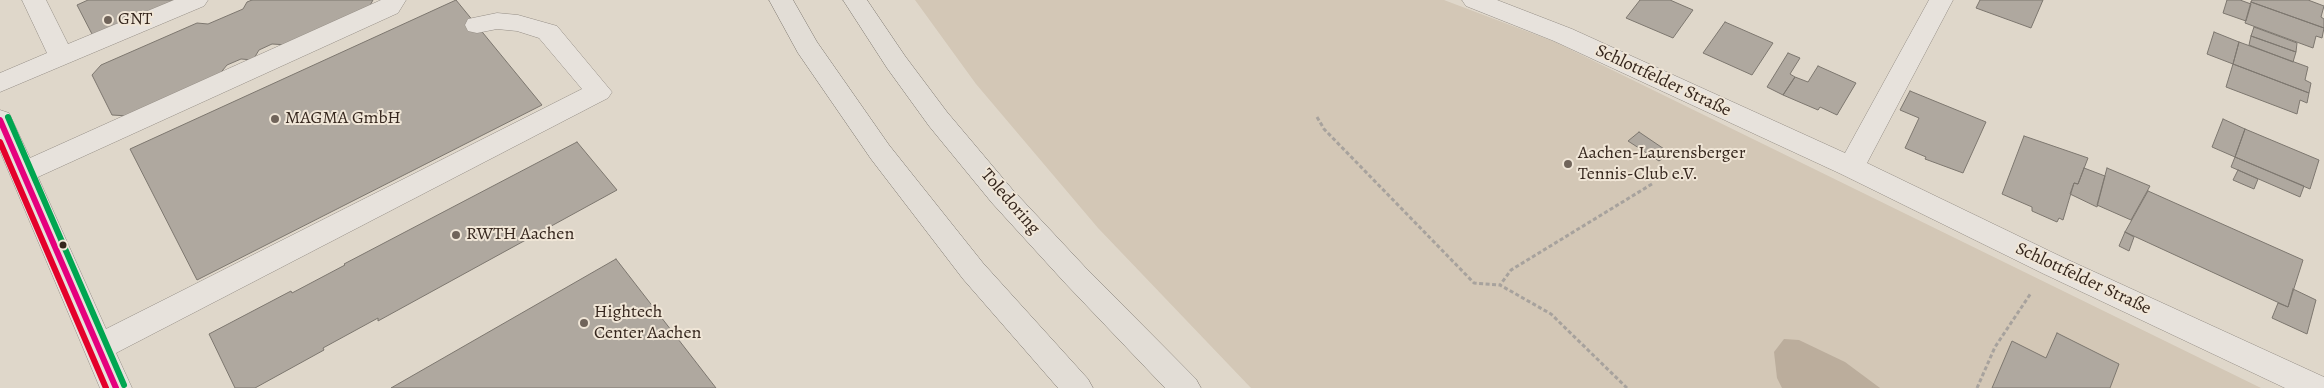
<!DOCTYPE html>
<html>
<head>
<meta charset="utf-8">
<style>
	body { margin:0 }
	canvas { display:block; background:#dfd7ca }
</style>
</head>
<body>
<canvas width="2324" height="388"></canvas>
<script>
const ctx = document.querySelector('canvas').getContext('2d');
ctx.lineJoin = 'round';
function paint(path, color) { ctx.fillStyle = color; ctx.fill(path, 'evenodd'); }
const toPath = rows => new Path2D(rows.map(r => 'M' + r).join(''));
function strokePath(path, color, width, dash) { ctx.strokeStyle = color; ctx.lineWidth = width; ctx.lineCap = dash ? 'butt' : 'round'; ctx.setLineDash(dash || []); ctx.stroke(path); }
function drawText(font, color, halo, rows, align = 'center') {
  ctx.font = font + ' Alegreya,serif'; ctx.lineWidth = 4; ctx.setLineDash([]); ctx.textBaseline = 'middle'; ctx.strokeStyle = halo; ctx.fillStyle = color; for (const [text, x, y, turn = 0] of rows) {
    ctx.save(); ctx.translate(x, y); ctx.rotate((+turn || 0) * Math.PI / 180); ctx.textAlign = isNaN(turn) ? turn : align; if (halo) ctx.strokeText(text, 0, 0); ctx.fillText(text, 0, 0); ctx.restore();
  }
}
paint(toPath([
	[915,0,1444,0,1555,42,2261,388,1251,388,1098,228,976,84]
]), '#d3c7b6');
paint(toPath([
	[1784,339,1799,340,1845,362,1880,388,1782,388,1777,378,1774,352]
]), '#bbad9c');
const building = toPath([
	[88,0,180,0,93,36,77,5,88,0],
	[252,0,373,0,368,9,288,45,272,44,259,50,253,60,241,59,227,65,218,76,128,116,112,115,92,75,101,65,197,23,208,24,243,9,247,2,252,0],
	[456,0,542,105,197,280,130,149,456,0],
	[1640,0,1670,0,1693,10,1673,38,1626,18,1640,0],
	[1980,0,2043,0,2031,28,1976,8,1980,0],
	[2227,0,2240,0,2251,4,2246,21,2223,13,2227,0],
	[2252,0,2308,0,2324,6,2321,17,2324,19,2324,28,2251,2,2252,0],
	[2251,2,2324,28,2322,38,2316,36,2313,48,2245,23,2251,2],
	[1725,22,1773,43,1752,75,1703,53,1725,22],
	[2254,27,2297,43,2296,52,2251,36,2254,27],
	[2214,32,2239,42,2233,64,2207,54,2214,32],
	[2251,36,2296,52,2293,62,2249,45,2251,36],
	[2239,42,2308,67,2305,80,2311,83,2309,93,2233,64,2239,42],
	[1788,53,1800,58,1790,74,1795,77,1783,95,1767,87,1788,53],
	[2233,64,2309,93,2307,103,2300,100,2297,114,2226,87,2233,64],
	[1818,66,1856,83,1837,115,1820,107,1818,110,1783,95,1795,77,1808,82,1818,66],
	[1910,91,1986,122,1963,173,1925,159,1926,157,1905,148,1919,118,1900,110,1910,91],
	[2223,119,2245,129,2235,157,2212,147,2223,119],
	[2245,129,2319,160,2310,189,2235,157,2245,129],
	[1639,132,1670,153,1659,161,1628,141,1639,132],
	[2024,136,2088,158,2078,184,2074,183,2063,220,2059,218,2057,222,2032,211,2032,207,2002,194,2024,136],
	[577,142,617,190,378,321,378,318,323,348,324,350,255,388,235,388,209,334,291,291,292,293,345,265,344,264,577,142],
	[2235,157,2304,186,2300,197,2231,167,2235,157],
	[2084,168,2105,176,2097,207,2070,194,2074,183,2078,184,2084,168],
	[2107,168,2150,186,2131,220,2097,205,2107,168],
	[2238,170,2258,179,2254,189,2233,180,2238,170],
	[2148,191,2303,260,2288,307,2125,232,2148,191],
	[2125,232,2134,237,2129,251,2119,246,2125,232],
	[616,259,716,388,391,388,616,259],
	[2293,289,2316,300,2307,334,2272,318,2278,303,2288,307,2293,289],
	[2057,333,2119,364,2110,388,1992,388,2012,341,2046,358,2057,333]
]);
paint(building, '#afa89f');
strokePath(building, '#7d776f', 1);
const minor = toPath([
	[22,0,46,0,68,44,174,0,208,0,204,6,0,92,0,73,47,53,22,0],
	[381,0,406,0,398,13,38,177,106,329,582,89,539,38,517,31,497,29,477,33,468,31,465,25,468,19,497,13,518,15,557,26,612,92,608,98,116,353,132,388,100,388,0,151,0,110,9,113,30,158,381,0],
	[1462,0,1497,0,1572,29,1845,153,1929,0,1953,0,1867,163,2064,258,2324,377,2324,388,2285,388,2044,274,1841,174,1554,41,1466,6,1462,0]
]);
const highway = toPath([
	[769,0,793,0,817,42,889,145,983,263,1088,379,1093,388,1058,388,963,279,871,159,798,53,769,0],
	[843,0,867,0,905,56,947,112,1012,189,1085,267,1196,379,1201,388,1165,388,1065,283,992,203,929,126,887,68,843,0]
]);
strokePath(minor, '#958e86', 1);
strokePath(highway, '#7d776f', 1);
strokePath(toPath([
	[1317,117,1324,129,1474,283,1500,285],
	[1627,388,1551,314,1500,285,1511,270,1652,184],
	[1977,388,1995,347,2031,293]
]), '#a7a29d', 3, [4, 2.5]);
paint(minor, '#e7e2dc');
paint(highway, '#e2ddd6');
strokePath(toPath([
	[0,120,116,388]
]), '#e5007d', 6);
strokePath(toPath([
	[0,142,106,388]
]), '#e4002b', 6);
strokePath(toPath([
	[8,117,124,385]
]), '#00a651', 6);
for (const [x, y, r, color] of [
	[108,20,5,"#70645a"],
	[275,119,5,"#70645a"],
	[1568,164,5,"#70645a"],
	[456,235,5,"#70645a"],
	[63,245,4.5,"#35261d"],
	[584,323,5,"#70645a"]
]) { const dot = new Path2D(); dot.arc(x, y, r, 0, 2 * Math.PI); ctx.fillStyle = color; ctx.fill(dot); strokePath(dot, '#f0e6d7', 2); }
drawText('18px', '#35261d', '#f0e6d7', [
	["GNT",118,20],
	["MAGMA GmbH",285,119],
	["Aachen-Laurensberger",1578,154],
	["Tennis-Club e.V.",1578,175],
	["RWTH Aachen",466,235],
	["Hightech",594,313],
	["Center Aachen",594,334]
], 'left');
drawText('18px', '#35261d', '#f0e6d7', [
	["Schlottfelder Straße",1663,81,25],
	["Toledoring",1010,202,49],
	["Schlottfelder Straße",2083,279,25]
]);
</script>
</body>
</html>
